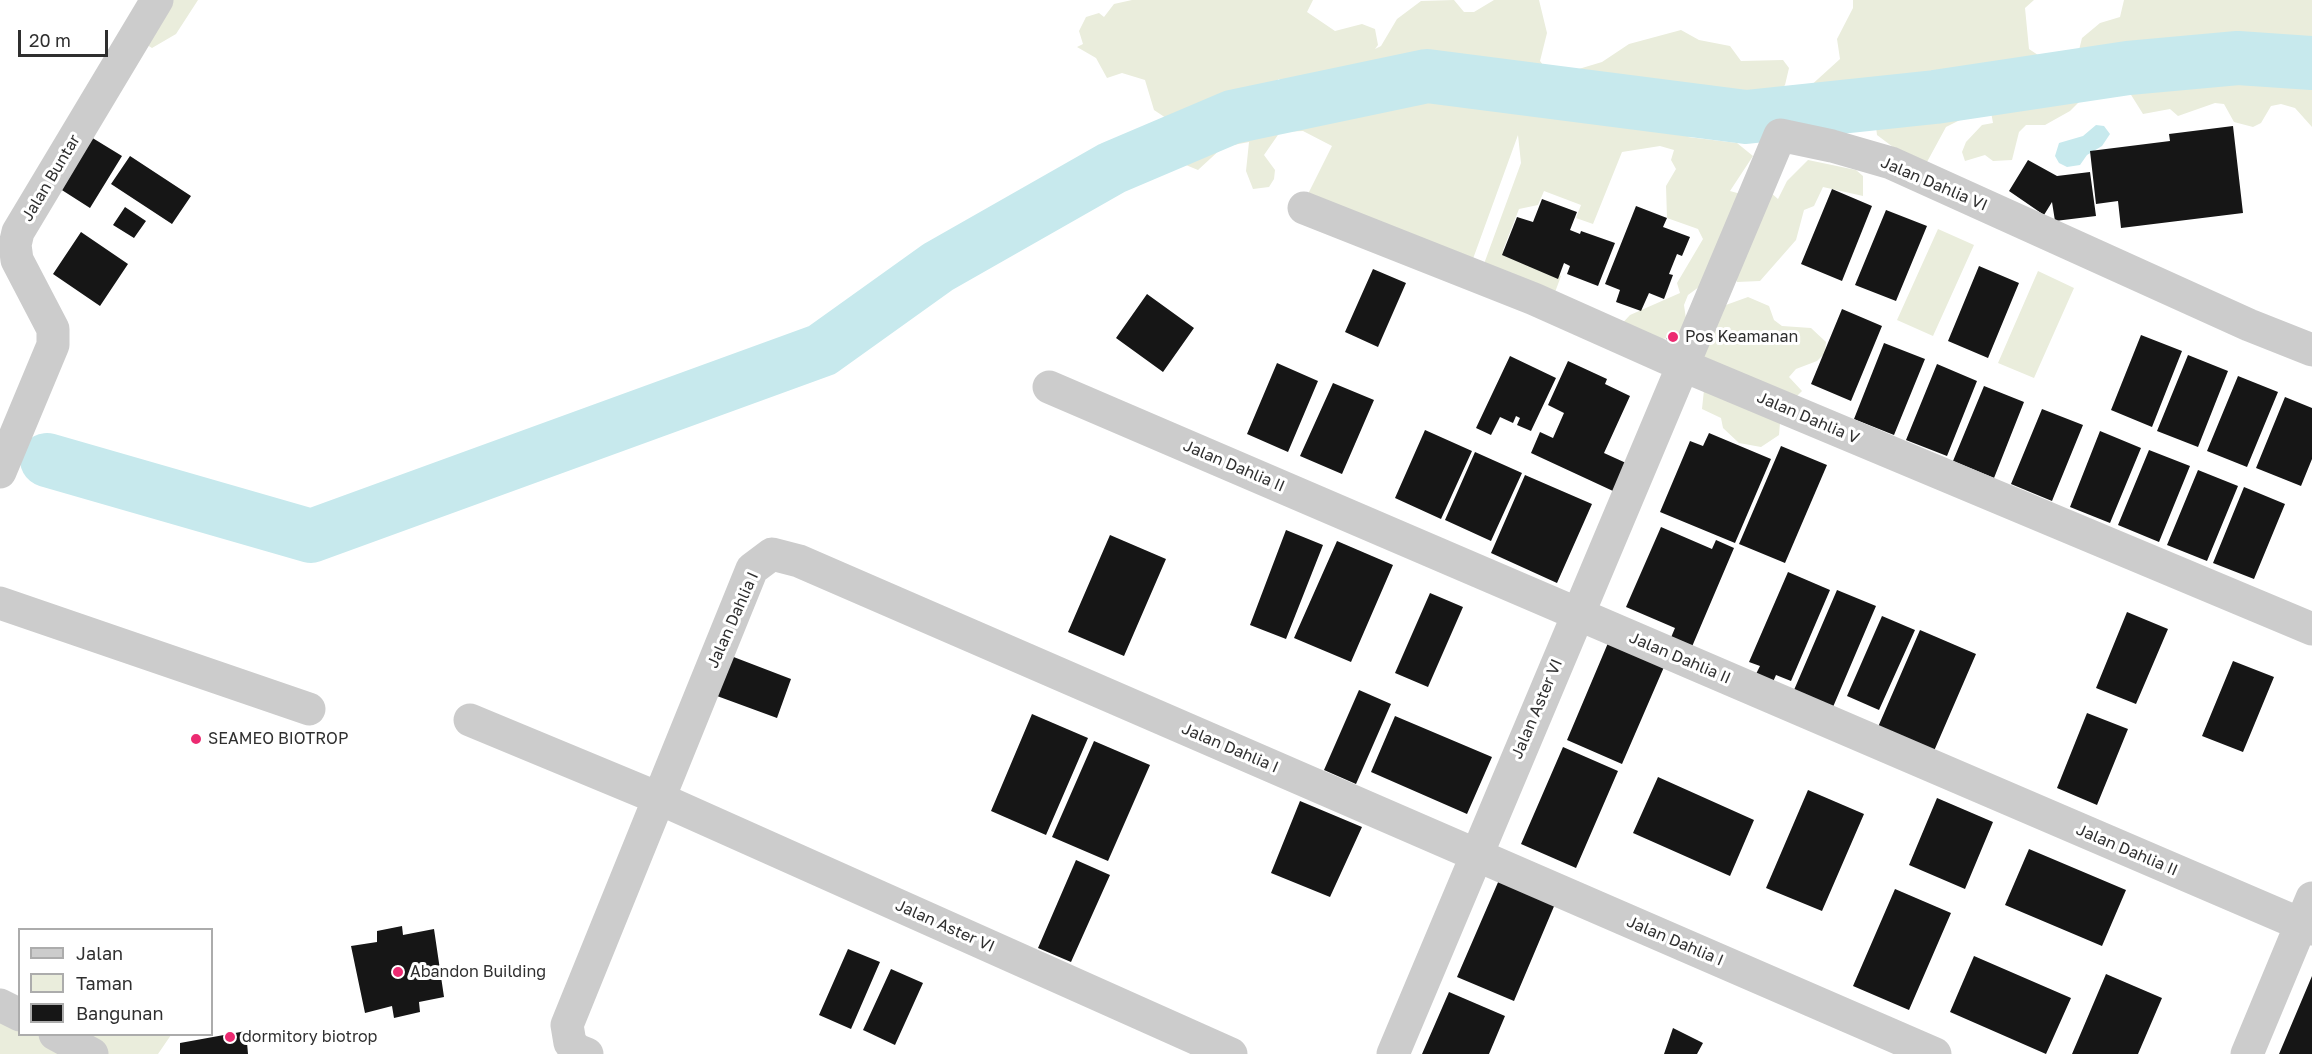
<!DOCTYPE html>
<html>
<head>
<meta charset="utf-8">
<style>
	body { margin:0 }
	#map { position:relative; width:2312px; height:1054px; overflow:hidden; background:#fff; font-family:"Golos Text",sans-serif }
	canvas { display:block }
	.legend { position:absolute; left:18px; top:928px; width:195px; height:108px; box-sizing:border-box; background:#fff; border:2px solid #acacac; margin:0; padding:8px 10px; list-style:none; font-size:18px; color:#2f2f2f }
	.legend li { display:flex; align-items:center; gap:12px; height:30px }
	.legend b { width:30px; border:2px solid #acacac }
	.scale { position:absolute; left:18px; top:30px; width:90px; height:27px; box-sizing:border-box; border:3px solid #2f2f2f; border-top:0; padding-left:8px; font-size:18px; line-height:21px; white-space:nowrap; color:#2f2f2f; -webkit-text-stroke:4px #fff; paint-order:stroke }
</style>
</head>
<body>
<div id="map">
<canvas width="2312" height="1054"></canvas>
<ul class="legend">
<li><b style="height:8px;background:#ccc"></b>Jalan</li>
<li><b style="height:16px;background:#eaeddc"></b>Taman</li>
<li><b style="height:16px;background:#161616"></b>Bangunan</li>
</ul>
<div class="scale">20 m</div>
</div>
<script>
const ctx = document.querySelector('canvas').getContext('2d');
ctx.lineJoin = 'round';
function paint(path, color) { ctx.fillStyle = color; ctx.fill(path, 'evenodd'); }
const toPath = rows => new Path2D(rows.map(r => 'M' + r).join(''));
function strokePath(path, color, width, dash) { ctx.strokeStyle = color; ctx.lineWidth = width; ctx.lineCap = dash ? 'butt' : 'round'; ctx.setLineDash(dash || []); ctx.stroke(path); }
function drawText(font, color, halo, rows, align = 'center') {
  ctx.font = font + ' "Golos Text",sans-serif'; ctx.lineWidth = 6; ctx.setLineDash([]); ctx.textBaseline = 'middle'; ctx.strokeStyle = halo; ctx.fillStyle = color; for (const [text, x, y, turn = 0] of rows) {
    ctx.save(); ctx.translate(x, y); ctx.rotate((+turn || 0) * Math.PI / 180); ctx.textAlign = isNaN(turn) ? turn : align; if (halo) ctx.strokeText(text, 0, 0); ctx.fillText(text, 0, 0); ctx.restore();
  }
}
paint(toPath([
	[144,0,198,0,176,34,152,48,134,37],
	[1132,0,1313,0,1307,12,1335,31,1362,24,1375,29,1378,45,1375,49,1381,46,1397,19,1421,1,1454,0,1464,12,1474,12,1494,0,1539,0,1547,33,1540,61,1552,77,1602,62,1629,44,1681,30,1699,40,1730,46,1741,61,1783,60,1789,68,1785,85,1762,111,1756,128,1720,136,1694,132,1688,137,1737,143,1753,156,1730,191,1748,196,1763,186,1778,199,1787,181,1808,160,1856,170,1863,176,1863,196,1823,187,1814,206,1804,210,1796,240,1760,281,1737,282,1724,255,1707,281,1688,295,1684,305,1687,326,1681,335,1658,340,1617,329,1630,315,1680,293,1677,283,1703,239,1698,229,1667,218,1666,186,1676,169,1671,160,1674,150,1660,146,1622,152,1593,224,1576,218,1581,205,1544,191,1538,205,1519,209,1503,250,1561,276,1554,295,1481,272,1521,163,1518,135,1470,267,1304,202,1332,146,1303,131,1280,132,1264,155,1275,170,1274,179,1269,187,1253,189,1246,171,1249,142,1223,147,1198,170,1181,163,1173,166,1188,124,1219,118,1233,103,1251,97,1230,94,1206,116,1166,118,1154,110,1145,80,1122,73,1107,78,1096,58,1077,47,1083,44,1079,31,1086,17,1099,13,1104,17,1114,4],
	[1279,79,1282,82,1272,92,1255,96],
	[1853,0,2034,0,2025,8,2029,49,2038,55,2066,61,2077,58,2082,38,2100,23,2120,17,2124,0,2312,0,2312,127,2295,108,2281,104,2271,106,2261,123,2253,127,2234,122,2224,104,2215,103,2178,116,2170,109,2143,114,2128,90,2109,84,2091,90,2070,111,2045,125,2026,125,2019,132,2012,160,1993,161,1985,155,1965,161,1962,152,1966,142,1982,125,1993,123,1991,112,1982,109,1946,127,1927,162,1893,147,1877,135,1874,110,1865,109,1821,129,1817,119,1821,104,1804,99,1807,89,1840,59,1837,39,1853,8],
	[1938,229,1974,245,1933,336,1897,320],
	[2038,271,2074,288,2034,378,1998,363],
	[1748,297,1769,306,1774,320,1782,326,1811,328,1826,342,1825,353,1817,361,1796,369,1789,377,1802,391,1794,399,1780,423,1779,435,1761,447,1739,443,1723,428,1721,418,1702,409,1704,390,1696,344,1712,310],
	[0,991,19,1000,20,1034,171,1035,158,1054,0,1054]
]), '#eaeddc');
paint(toPath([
	[2096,125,2104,126,2110,134,2102,146,2087,155,2080,165,2067,167,2059,163,2055,156,2059,143,2083,136]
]), '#c7e9ed');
strokePath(toPath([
	[47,460,311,536,822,350,938,267,1112,168,1232,117,1427,76,1746,117,1935,97,2128,68,2238,58,2312,63]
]), '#c7e9ed', 54);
paint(toPath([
	[2233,126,2243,213,2121,228,2118,201,2096,204,2090,151,2170,141,2169,134],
	[86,134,122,156,90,208,54,185],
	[130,156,191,196,172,224,111,184],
	[2028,160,2057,176,2090,172,2096,216,2055,221,2052,202,2044,215,2009,191],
	[1832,189,1872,206,1842,281,1801,264],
	[1542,199,1577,212,1570,230,1580,234,1581,231,1615,243,1598,286,1567,274,1570,266,1564,263,1558,279,1502,255,1517,217,1533,222],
	[1636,206,1667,218,1663,227,1690,237,1682,256,1677,254,1669,274,1673,275,1664,299,1649,293,1641,311,1616,302,1620,290,1605,284],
	[125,207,146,221,134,238,113,225],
	[1886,210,1927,226,1896,301,1855,285],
	[81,232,128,264,100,306,53,274],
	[1979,266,2019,283,1988,358,1948,341],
	[1373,269,1406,283,1378,347,1345,332],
	[1147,294,1194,328,1163,372,1116,338],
	[1842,309,1882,326,1851,401,1811,384],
	[1670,331,1680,335,1676,344,1666,339],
	[2141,335,2182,351,2152,427,2111,410],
	[1884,343,1925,359,1894,435,1854,419],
	[2188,355,2228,371,2198,447,2157,431],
	[1510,356,1556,378,1531,431,1517,425,1520,418,1516,416,1513,423,1500,417,1491,435,1476,428],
	[1568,361,1607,379,1605,384,1630,396,1604,453,1626,463,1613,491,1531,453,1540,432,1553,438,1564,413,1548,405],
	[1277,363,1318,381,1288,452,1247,434],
	[1937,364,1977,381,1947,456,1906,440],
	[2238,376,2278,392,2247,467,2207,451],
	[1333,383,1374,400,1342,474,1300,456],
	[1984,386,2024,402,1994,478,1953,461],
	[2285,397,2312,408,2312,459,2301,486,2256,468],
	[2042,409,2083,425,2052,501,2011,484],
	[1425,430,1472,451,1441,519,1395,498],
	[2100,431,2141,448,2110,523,2070,507],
	[1709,433,1771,459,1735,543,1660,512,1690,441,1703,446],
	[1781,446,1827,465,1785,563,1739,544],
	[2149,450,2190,466,2159,542,2118,525],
	[1475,452,1522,473,1491,541,1445,520],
	[2198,470,2238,486,2207,561,2167,545],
	[1525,475,1592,504,1557,583,1491,553],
	[2244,487,2285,504,2254,579,2213,563],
	[1661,527,1712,549,1716,540,1734,548,1688,656,1667,647,1675,628,1626,607],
	[1286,530,1323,545,1286,639,1250,625],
	[1110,535,1166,559,1124,656,1068,632],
	[1337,541,1393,565,1351,662,1294,638],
	[1788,572,1830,590,1791,681,1776,675,1773,682,1756,674,1760,666,1749,662],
	[1837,590,1876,606,1830,714,1791,697],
	[1430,593,1463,607,1428,687,1395,673],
	[2127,612,2168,629,2136,704,2096,688],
	[1882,616,1915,630,1879,710,1847,696],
	[1920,630,1976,654,1934,751,1878,727],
	[1608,643,1664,667,1622,764,1567,740],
	[731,656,791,679,777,718,717,696],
	[2233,661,2274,677,2243,752,2202,736],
	[1359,690,1391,704,1356,784,1324,770],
	[2087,713,2128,729,2097,805,2057,788],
	[1032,714,1088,738,1046,835,991,811],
	[1395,716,1492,757,1467,814,1371,772],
	[1094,741,1150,765,1108,861,1052,837],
	[1563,747,1618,771,1576,868,1521,844],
	[1658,777,1754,820,1730,876,1633,833],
	[1808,790,1864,814,1822,911,1766,888],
	[1937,798,1993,822,1965,889,1909,865],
	[1300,801,1362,827,1330,897,1271,873],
	[2029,849,2126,890,2102,946,2005,905],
	[1076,860,1110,875,1071,962,1038,948],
	[1499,880,1555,904,1514,1001,1457,977],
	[1895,889,1951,913,1909,1010,1853,986],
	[402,926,403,935,434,929,444,997,419,1002,420,1012,394,1018,392,1006,365,1013,351,946,377,942,377,931],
	[848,949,880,962,851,1029,819,1015],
	[1974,956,2071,998,2046,1054,1950,1012],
	[891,969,923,983,895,1045,863,1030],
	[2106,974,2162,998,2138,1054,2072,1054],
	[2312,976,2312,1054,2279,1054],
	[1449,992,1505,1016,1489,1054,1422,1054],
	[1673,1028,1703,1043,1697,1054,1664,1054],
	[246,1031,248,1054,180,1054,180,1043]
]), '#161616');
strokePath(toPath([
	[1304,208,1534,299,1682,365,2312,629],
	[1049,387,2312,929],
	[0,472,53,345,53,329,17,260,15,245,18,232,157,0],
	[0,603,309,709],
	[470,720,658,798,1231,1054],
	[0,1005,20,1015],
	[55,1034,92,1054],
	[587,1054,577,1050,570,1043,567,1025,752,569,772,554,799,561,1935,1054],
	[1393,1054,1780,135,1832,146,1891,163,2249,325,2312,350],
	[2247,1054,2312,898]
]), '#ccc', 33);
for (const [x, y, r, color] of [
	[1673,337,6,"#ec2a71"],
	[196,739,6,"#ec2a71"],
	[398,972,6,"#ec2a71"],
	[230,1037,6,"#ec2a71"]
]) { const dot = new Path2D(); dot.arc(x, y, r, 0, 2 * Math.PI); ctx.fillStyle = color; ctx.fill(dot); strokePath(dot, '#fff', 2); }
drawText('16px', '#2f2f2f', '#fff', [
	["Jalan Buntar",51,178,-59],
	["Jalan Dahlia VI",1934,184,23],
	["Jalan Dahlia V",1808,418,23],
	["Jalan Dahlia II",1234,466,23],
	["Jalan Dahlia I",733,620,-66],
	["Jalan Dahlia II",1680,658,23],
	["Jalan Aster VI",1537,709,-67],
	["Jalan Dahlia I",1230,748,23],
	["Jalan Dahlia II",2127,850,23],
	["Jalan Aster VI",945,926,24],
	["Jalan Dahlia I",1675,941,23]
]);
drawText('16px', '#2f2f2f', '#fff', [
	["Pos Keamanan",1685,337],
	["SEAMEO BIOTROP",208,739],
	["Abandon Building",410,972],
	["dormitory biotrop",242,1037]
], 'left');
</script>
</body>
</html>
